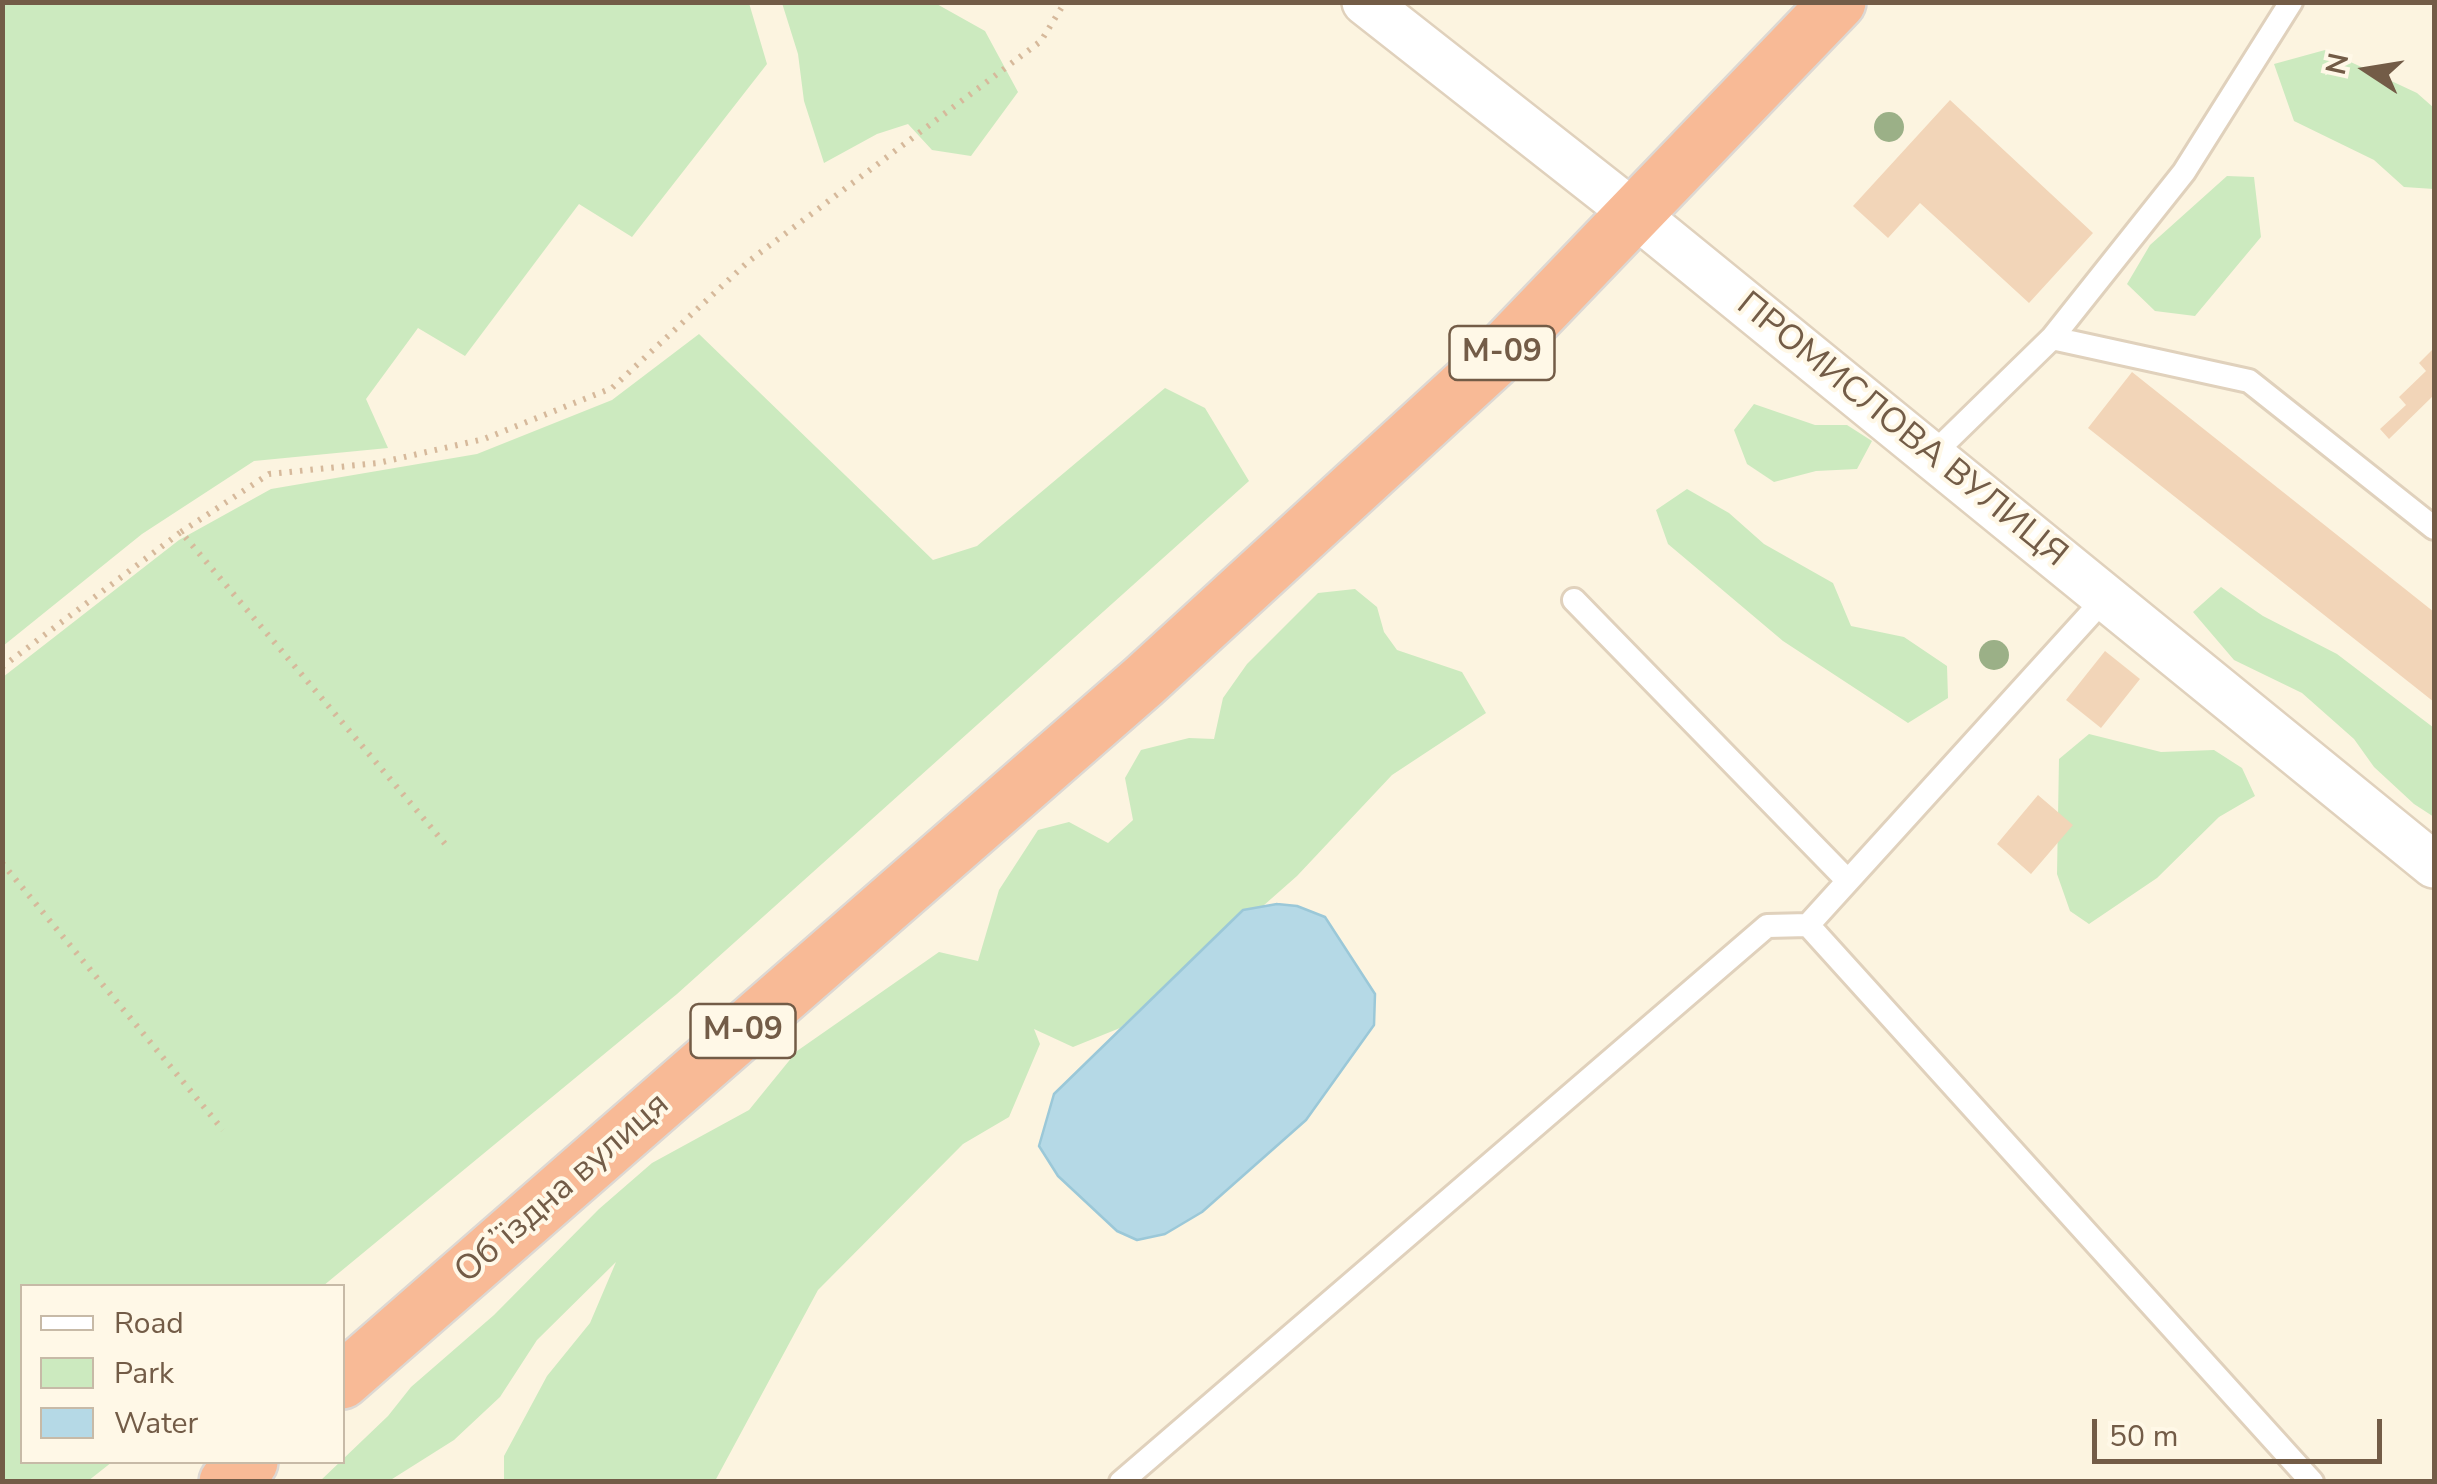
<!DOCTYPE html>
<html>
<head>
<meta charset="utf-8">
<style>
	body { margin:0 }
	#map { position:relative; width:2437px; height:1484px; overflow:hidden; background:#fcf4e0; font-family:"Nunito Sans",sans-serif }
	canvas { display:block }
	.frame { position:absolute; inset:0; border:5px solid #735c47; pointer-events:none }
	.legend { position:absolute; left:20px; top:1284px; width:325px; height:180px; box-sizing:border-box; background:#fff8e7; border:2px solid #c7baa7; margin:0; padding:12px 18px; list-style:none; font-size:30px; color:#735c47 }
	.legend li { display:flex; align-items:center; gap:20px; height:50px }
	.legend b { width:50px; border:2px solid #c7baa7 }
	.north { position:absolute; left:2317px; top:20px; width:100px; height:100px; -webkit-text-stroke:8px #fff8e7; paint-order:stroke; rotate:282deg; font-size:28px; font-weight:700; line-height:40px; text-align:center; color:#735c47 }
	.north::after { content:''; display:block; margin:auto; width:35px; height:45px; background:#735c47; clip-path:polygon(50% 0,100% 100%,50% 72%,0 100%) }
	.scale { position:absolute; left:2092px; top:1419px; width:290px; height:45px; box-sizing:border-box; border:5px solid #735c47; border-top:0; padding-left:12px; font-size:30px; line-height:35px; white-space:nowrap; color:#735c47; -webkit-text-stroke:8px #fff8e7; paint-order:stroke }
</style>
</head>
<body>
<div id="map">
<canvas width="2437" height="1484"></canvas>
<div class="frame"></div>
<ul class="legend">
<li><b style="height:12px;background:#fff"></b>Road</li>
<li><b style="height:28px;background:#cceabf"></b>Park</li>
<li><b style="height:28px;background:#b5d9e6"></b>Water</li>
</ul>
<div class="north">N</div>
<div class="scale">50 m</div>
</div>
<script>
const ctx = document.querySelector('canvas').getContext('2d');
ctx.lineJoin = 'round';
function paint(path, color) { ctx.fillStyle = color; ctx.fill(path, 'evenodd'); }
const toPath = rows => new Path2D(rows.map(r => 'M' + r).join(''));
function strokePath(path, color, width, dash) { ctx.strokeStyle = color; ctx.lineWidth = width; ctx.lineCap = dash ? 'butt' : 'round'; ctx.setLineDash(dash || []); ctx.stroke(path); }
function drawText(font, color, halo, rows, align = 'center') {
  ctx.font = font + ' "Nunito Sans",sans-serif'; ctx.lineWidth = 8; ctx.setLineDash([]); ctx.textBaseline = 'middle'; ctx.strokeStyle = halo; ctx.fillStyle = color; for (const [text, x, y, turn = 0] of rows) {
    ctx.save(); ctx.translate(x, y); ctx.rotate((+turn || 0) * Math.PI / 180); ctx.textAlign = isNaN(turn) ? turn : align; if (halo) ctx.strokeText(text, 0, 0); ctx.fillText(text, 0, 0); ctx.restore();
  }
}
paint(toPath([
	[3,2,749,3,767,64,632,237,579,204,465,356,418,328,366,399,388,448,254,461,142,534,3,646],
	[782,3,935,3,985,31,1018,92,971,156,932,150,908,124,877,134,824,163,804,101,798,54],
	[2325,50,2417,93,2434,108,2434,189,2404,187,2374,160,2294,121,2274,64],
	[2227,176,2254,177,2261,237,2195,316,2155,311,2127,284,2150,245],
	[699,334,933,560,977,546,1165,388,1205,408,1249,481,677,994,323,1286,22,1286,22,1462,112,1462,88,1481,3,1481,3,677,179,540,271,489,477,454,612,400],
	[1754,404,1815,425,1847,425,1872,441,1857,469,1816,471,1774,482,1747,464,1734,430],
	[1687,489,1729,513,1764,544,1833,583,1851,626,1904,637,1947,666,1948,698,1908,723,1783,641,1668,544,1656,510],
	[2221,587,2263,616,2337,654,2434,728,2434,817,2414,804,2374,767,2354,739,2302,693,2234,660,2193,612],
	[1355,589,1377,607,1384,632,1397,650,1462,672,1486,713,1392,775,1297,876,1263,906,1230,925,1120,1028,1073,1047,1034,1029,1040,1044,1009,1117,963,1144,818,1290,715,1481,504,1481,504,1456,547,1376,590,1323,616,1262,537,1340,500,1397,454,1440,389,1481,319,1482,388,1416,411,1387,494,1315,599,1209,652,1163,749,1110,797,1051,939,952,978,961,999,890,1038,830,1069,822,1108,843,1133,820,1125,778,1141,750,1189,738,1214,739,1223,698,1247,664,1318,593],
	[2089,734,2161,752,2214,750,2242,768,2255,796,2219,817,2157,878,2089,924,2070,911,2057,874,2059,759]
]), '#cceabf');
const water = toPath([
	[1277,904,1297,906,1325,917,1375,994,1374,1025,1306,1120,1202,1212,1165,1234,1137,1240,1117,1231,1058,1176,1039,1146,1054,1094,1243,910,1277,904]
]);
paint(water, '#b5d9e6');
strokePath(water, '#9bc8d8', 2.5);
paint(toPath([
	[1950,100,2093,233,2029,303,1920,203,1888,238,1853,206],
	[2434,348,2434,395,2389,439,2380,429,2406,405,2399,397,2426,371,2419,363],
	[2132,372,2434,612,2434,702,2088,428],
	[2105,651,2140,679,2101,728,2066,700],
	[2038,795,2073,825,2031,874,1997,844]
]), '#f2d5b8');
const lane = toPath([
	[2052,338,2184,172,2291,2],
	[1931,456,2052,338,2249,381,2434,528],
	[2105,598,1808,925,2312,1482],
	[1574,600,1848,881],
	[1121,1482,1767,926,1808,925]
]);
const street = toPath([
	[1365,2,1636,215,2434,865]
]);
const highway = toPath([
	[342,1381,1144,681,1492,362,1838,2],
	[227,1482,250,1462]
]);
strokePath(lane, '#e0d1bc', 28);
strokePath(street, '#e0d1bc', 50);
strokePath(highway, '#ddd8d3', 60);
strokePath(toPath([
	[181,532,269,474,378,463,484,439,612,388,749,261,1041,41,1065,2],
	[2,667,181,532,446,845],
	[2,863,223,1130]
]), '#d6b99b', 6, [2.5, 8]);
strokePath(lane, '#fff', 22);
strokePath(street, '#fff', 45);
strokePath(highway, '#f8ba96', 55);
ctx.fillStyle = '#9bb087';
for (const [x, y] of [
	[1889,127],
	[1994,655]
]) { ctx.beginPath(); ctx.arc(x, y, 15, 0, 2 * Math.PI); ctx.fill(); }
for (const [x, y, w] of [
	[1502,353,105],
	[743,1031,105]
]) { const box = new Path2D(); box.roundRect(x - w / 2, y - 27, w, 54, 8); ctx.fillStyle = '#fff8e7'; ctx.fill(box); strokePath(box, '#735c47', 2.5); }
drawText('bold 32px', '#735c47', null, [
	["М-09",1502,353],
	["М-09",743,1031]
]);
drawText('35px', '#735c47', '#fff8e7', [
	["ПРОМИСЛОВА ВУЛИЦЯ",1901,431,39],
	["Обʼїздна вулиця",563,1189,-41]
]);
</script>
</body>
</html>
